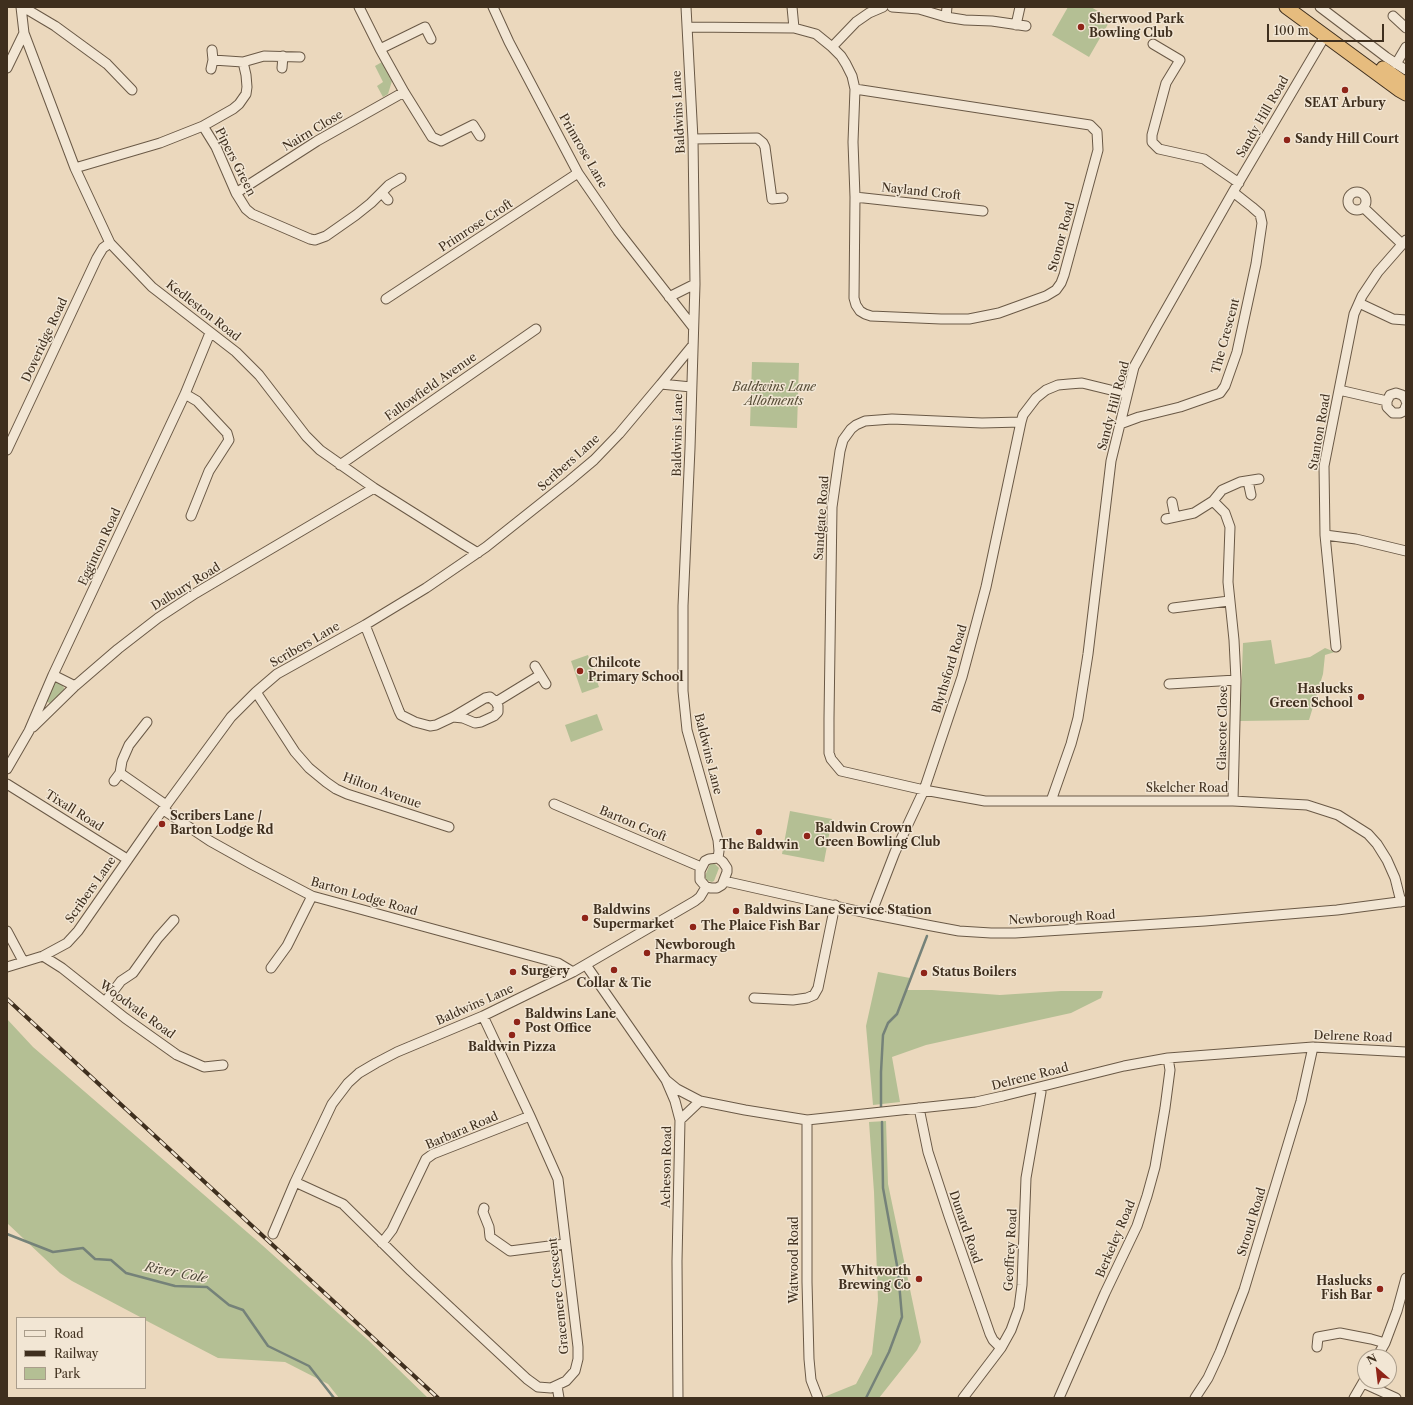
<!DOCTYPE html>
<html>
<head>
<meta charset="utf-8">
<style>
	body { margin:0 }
	#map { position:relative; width:1413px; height:1405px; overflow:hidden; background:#ebd8bd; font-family:"Libre Caslon Text",serif }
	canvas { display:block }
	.frame { position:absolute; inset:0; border:8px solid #3f2f1e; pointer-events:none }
	.legend { position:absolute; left:16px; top:1317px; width:130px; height:72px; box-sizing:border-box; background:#f2e6d4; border:1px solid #aa9d8b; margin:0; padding:5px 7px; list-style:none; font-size:12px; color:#3f2f1e }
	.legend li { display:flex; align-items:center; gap:8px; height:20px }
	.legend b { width:20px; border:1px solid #aa9d8b }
	.north { position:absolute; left:1357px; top:1349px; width:40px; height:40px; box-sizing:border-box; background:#f2e6d4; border:1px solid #aa9d8b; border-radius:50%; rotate:332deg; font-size:11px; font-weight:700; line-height:16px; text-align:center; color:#3f2f1e }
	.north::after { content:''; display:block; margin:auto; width:14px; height:18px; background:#8f2418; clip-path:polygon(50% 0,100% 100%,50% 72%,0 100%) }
	.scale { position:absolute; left:1267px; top:24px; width:117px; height:18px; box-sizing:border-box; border:2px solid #3f2f1e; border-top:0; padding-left:5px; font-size:12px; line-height:14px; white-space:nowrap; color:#3f2f1e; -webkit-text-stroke:3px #f2e6d4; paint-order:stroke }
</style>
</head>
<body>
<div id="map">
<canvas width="1413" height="1405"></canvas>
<div class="frame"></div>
<ul class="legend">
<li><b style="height:5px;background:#f2e6d4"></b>Road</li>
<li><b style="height:5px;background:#3f2f1e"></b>Railway</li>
<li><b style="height:11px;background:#b4bf94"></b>Park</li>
</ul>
<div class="north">N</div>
<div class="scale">100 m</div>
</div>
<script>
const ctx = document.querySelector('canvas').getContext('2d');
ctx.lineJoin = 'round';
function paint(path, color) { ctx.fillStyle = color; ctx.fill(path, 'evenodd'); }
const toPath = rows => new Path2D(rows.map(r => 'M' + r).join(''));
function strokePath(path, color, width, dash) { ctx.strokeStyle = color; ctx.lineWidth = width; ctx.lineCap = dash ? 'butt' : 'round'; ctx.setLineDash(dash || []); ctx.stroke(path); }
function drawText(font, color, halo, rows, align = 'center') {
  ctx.font = font + ' "Libre Caslon Text",serif'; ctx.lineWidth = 3; ctx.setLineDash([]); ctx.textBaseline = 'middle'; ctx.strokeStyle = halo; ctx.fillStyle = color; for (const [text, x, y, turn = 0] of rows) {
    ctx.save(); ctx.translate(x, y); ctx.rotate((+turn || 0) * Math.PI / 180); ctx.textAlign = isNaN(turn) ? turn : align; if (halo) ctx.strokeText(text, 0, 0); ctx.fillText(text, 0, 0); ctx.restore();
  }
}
paint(toPath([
	[1068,7,1091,7,1111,19,1089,57,1052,35],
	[382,62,392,81,388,94,383,97,377,86,383,82,375,66],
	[752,362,799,363,797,428,750,426],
	[1271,640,1275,664,1310,657,1325,648,1335,652,1325,655,1323,674,1309,720,1240,721,1243,643],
	[588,655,599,687,582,693,571,661],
	[55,679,62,684,65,690,50,703,47,702,46,699],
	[597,714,603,730,571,742,565,725],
	[790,811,832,819,824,862,782,854],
	[710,864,715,864,719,868,714,881,712,882,706,880,705,876],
	[878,972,910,978,906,990,932,990,1000,995,1061,991,1103,991,1101,998,1071,1013,926,1045,892,1057,900,1102,873,1105,866,1026],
	[7,1019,33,1047,262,1245,368,1340,428,1398,339,1398,328,1384,285,1362,218,1358,145,1320,145,1318,142,1318,72,1281,60,1273,7,1223],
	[886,1121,888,1184,921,1342,917,1350,879,1398,825,1398,824,1397,856,1384,872,1354,878,1300,874,1192,869,1122]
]), '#b4bf94');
strokePath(toPath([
	[881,1107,881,1072,883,1035,888,1023,897,1014,927,936],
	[7,1234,53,1252,83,1248,95,1259,111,1260,126,1273,175,1286,207,1287,229,1305,243,1310,268,1346,309,1366,334,1398],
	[866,1398,889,1352,902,1317,898,1271,883,1188,882,1122]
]), '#758279', 2.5);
const minor = toPath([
	[21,7,24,33,75,168,110,243,152,287,236,352,259,375,306,436,320,450,374,488,463,544,478,553],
	[23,7,55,26,107,64,132,90],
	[359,7,380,49],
	[493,7,509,42,578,173,618,231,693,327],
	[686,7,693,139,695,284,690,448,683,606,683,691,687,730,718,840,719,851,718,858],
	[792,7,794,28],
	[892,7,919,9,946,17,965,20,992,21,1026,26],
	[1320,7,1386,57,1406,70],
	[1393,16,1406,28],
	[946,17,947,7],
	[1016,25,1020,7],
	[687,27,794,28,816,34,832,47,841,56,846,64,852,76,855,89,1090,125,1097,132,1098,150,1064,275,1061,283,1056,290,1046,296,999,313,969,319,941,319,871,316,865,314,860,311,856,305,854,298,855,197,853,142,855,89],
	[431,39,425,27,380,49,404,92,432,137,441,141,473,125,480,136],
	[1153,44,1180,60,1166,83,1152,135,1152,142,1159,149,1204,159,1239,183],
	[832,47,856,22,869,13,883,7],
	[243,62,264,56,300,57],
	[1396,64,1406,47],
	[7,68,24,33],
	[282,68,283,56],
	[211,69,213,60,212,50],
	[203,126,233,109,239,104,246,94,247,87,246,75,243,62,213,60],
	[693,139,757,138,763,143,765,147,772,199,783,198],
	[75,168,160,143,203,126,216,147,236,193,246,209,252,214,310,239,315,240,326,236,356,215,371,203,389,185,401,178],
	'1348 201a9 9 0 1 1 18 0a9 9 0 1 1-18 0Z',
	[236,193,317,141,404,92],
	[382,193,388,200],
	[855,197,983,211],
	[1364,208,1402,244],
	[669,297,695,284],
	[386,299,578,173],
	[1359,303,1393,319,1406,320],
	[661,384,693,345],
	[1339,390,1387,401],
	[185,394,197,401,227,433,229,440,209,471,191,516],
	[1127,394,1082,383,1069,384,1058,385,1046,390,1036,398,1023,415,1021,422,982,423,892,419,865,421,856,425,851,429,843,440,840,451,832,507,829,718,829,753,831,759,841,771,924,790,985,801,1233,801,1307,805,1338,815,1368,834,1377,844,1387,860,1395,878,1401,902],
	[1406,401,1405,398,1402,395,1396,393,1390,395,1387,401,1387,407,1393,413,1400,413,1404,411,1406,406],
	[1120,424,1139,417,1180,407,1220,393,1225,386,1237,352,1256,264,1262,223,1260,214,1252,207,1233,192],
	[7,450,97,258,103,248,110,243],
	[340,465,536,329],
	[1248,481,1251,495],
	[1172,502,1175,517],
	[1166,519,1194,513,1213,501],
	[1325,535,1356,539,1406,551],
	[1173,608,1229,601],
	[365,625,399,711,401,715,415,722,430,726,436,725,453,717,485,698,490,697,496,702,498,706,498,712,494,716,481,722,475,723,463,718,453,717],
	[1336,647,1325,535,1324,466,1354,314,1362,296,1378,272,1406,240],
	[535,666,546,684],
	[53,675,75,686],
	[1169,684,1236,680],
	[256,692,295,752,309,768,326,782,336,789,347,794,449,827],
	[496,702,540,675],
	[33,727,75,686,118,649,158,618,196,593,374,488],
	[7,769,29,731,53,675,185,394,210,333],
	[120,773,166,805],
	[114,781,120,773,122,761,129,745,147,722],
	[7,784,127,859],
	[1051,801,1071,744,1078,718,1088,654,1111,461,1134,367,1155,329,1233,192,1325,36],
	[1233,801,1236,680,1234,640,1228,582,1230,527,1225,513,1213,501,1222,490,1240,482,1259,479],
	[554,804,701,867],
	[164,809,168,813,210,841,253,865,312,896,558,963,573,972],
	[718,858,723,862,727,868,727,872,722,885,717,888,711,888,706,887,700,880,700,871,705,861,709,859,718,858],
	[724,881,871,914,932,926,959,931,991,933,1015,933,1205,921,1337,910,1406,901],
	[871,914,895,852,924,790,962,677,986,587,1021,422],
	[7,931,23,961],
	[43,956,62,968,125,1018,177,1055,204,1067,223,1065],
	[586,965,666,1080,675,1101,680,1120,677,1261,678,1398],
	[7,967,43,956,67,943,78,931,156,819,231,717,256,692,277,674,365,625,426,588,486,547,569,481,594,460,619,434,661,384,691,387],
	[271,968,287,946,312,896],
	[754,998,793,1000,807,998,814,995,818,988,835,905],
	[105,1002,121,981,133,973,158,938,174,920],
	[666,1080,677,1089,700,1101,745,1110,807,1120,976,1102,1003,1096,1124,1066,1168,1058,1313,1047,1406,1052],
	[919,1108,928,1152,949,1216,990,1334,993,1340,1001,1348],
	[680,1120,700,1101],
	[807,1120,807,1282,809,1359,811,1380,818,1398],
	[295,1182,343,1204,411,1271,527,1379,538,1387,551,1388,566,1381,575,1371,578,1359,578,1347,558,1179,530,1116,483,1016],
	[484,1208,483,1212,489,1227,490,1237,510,1251,565,1244],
	[273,1234,295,1182,332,1104,348,1083,359,1073,376,1063,397,1052,483,1016,573,972,695,901,700,897,706,887],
	[382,1243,392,1230,426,1159,433,1154,530,1116],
	[1317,1347,1318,1337,1340,1333,1371,1339,1385,1343],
	[1377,1357,1385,1343,1397,1311,1406,1278],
	[1363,1383,1396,1398],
	[557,1386,559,1398],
	[963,1398,1001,1348,1011,1330,1019,1308,1022,1285,1026,1178,1041,1092,1040,1087],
	[1059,1398,1105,1293,1137,1226,1147,1196,1155,1167,1165,1108,1170,1070,1168,1058],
	[1195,1398,1208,1378,1220,1352,1244,1290,1301,1101,1313,1047],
	[1354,1398,1365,1379]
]);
const highway = toPath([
	[1286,7,1399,90,1406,94],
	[1383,68,1406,84]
]);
strokePath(minor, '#6a5946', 11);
strokePath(highway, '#3f2f1e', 15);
strokePath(minor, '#f2e6d4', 9);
strokePath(highway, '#e6bc7e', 13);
const rail = toPath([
	[7,999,438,1398]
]);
strokePath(rail, '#3f2f1e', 4);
strokePath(rail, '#f2e6d4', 2.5, [8]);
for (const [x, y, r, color] of [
	[1081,27,4,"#8f2418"],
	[1345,90,4,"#8f2418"],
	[1287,140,4,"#8f2418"],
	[580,671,4,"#8f2418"],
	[1361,697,4,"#8f2418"],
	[162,824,4,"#8f2418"],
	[759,832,4,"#8f2418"],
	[807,836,4,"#8f2418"],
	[736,911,4,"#8f2418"],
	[585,918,4,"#8f2418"],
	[693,927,4,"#8f2418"],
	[647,953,4,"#8f2418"],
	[614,970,4,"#8f2418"],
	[513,972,4,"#8f2418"],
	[924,973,4,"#8f2418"],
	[517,1022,4,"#8f2418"],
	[512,1035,4,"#8f2418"],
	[919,1279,4,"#8f2418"],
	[1380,1289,4,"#8f2418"]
]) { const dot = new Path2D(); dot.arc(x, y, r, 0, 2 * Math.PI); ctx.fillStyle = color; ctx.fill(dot); strokePath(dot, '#f2e6d4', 1.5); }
drawText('bold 12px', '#3f2f1e', '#f2e6d4', [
	["Sherwood Park",1089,20],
	["Bowling Club",1089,34],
	["SEAT Arbury",1345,104,"center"],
	["Sandy Hill Court",1295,140],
	["Chilcote",588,664],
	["Primary School",588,678],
	["Haslucks",1353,690,"right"],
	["Green School",1353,704,"right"],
	["Scribers Lane /",170,817],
	["Barton Lodge Rd",170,831],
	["Baldwin Crown",815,829],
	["Green Bowling Club",815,843],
	["The Baldwin",759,846,"center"],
	["Baldwins",593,911],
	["Supermarket",593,925],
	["Baldwins Lane Service Station",744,911],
	["The Plaice Fish Bar",701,927],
	["Newborough",655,946],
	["Pharmacy",655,960],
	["Surgery",521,972],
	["Status Boilers",932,973],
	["Collar & Tie",614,984,"center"],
	["Baldwins Lane",525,1015],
	["Post Office",525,1029],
	["Baldwin Pizza",512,1048,"center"],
	["Whitworth",911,1272,"right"],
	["Brewing Co",911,1286,"right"],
	["Haslucks",1372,1282,"right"],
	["Fish Bar",1372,1296,"right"]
], 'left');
drawText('12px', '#3f2f1e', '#f2e6d4', [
	["Baldwins Lane",679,112,-93],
	["Sandy Hill Road",1263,117,-60],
	["Nairn Close",313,131,-31],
	["Primrose Lane",583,151,60],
	["Pipers Green",235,162,63],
	["Nayland Croft",921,192,6],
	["Primrose Croft",476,226,-33],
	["Stonor Road",1062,237,-75],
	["Kedleston Road",203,311,38],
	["The Crescent",1226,336,-75],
	["Doveridge Road",45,340,-65],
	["Fallowfield Avenue",431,387,-35],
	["Sandy Hill Road",1114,406,-75],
	["Stanton Road",1320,432,-80],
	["Baldwins Lane",678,435,-89],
	["Scribers Lane",569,463,-42],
	["Sandgate Road",822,518,-86],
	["Egginton Road",100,547,-65],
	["Dalbury Road",186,587,-32],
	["Scribers Lane",305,645,-30],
	["Blythsford Road",950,669,-73],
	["Glascote Close",1223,728,-89],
	["Baldwins Lane",708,754,76],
	["Skelcher Road",1187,789],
	["Hilton Avenue",382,791,20],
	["Tixall Road",74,811,32],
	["Barton Croft",633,824,23],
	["Scribers Lane",91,890,-55],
	["Barton Lodge Road",364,897,16],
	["Newborough Road",1062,918,-3],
	["Baldwins Lane",475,1005,-24],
	["Woodvale Road",137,1010,36],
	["Delrene Road",1353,1037,2],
	["Delrene Road",1030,1077,-14],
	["Barbara Road",462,1131,-23],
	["Acheson Road",667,1167,-89],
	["Stroud Road",1252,1222,-73],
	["Dunard Road",965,1227,71],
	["Berkeley Road",1116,1239,-67],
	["Geoffrey Road",1011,1250,-87],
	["Watwood Road",795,1260,-90],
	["Gracemere Crescent",559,1296,-96]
]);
drawText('italic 12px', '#564c36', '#f2e6d4', [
	["Baldwins Lane",774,388],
	["Allotments",774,402]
]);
drawText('italic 13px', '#514b3c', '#f2e6d4', [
	["River Cole",176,1273,11]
]);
</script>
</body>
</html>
